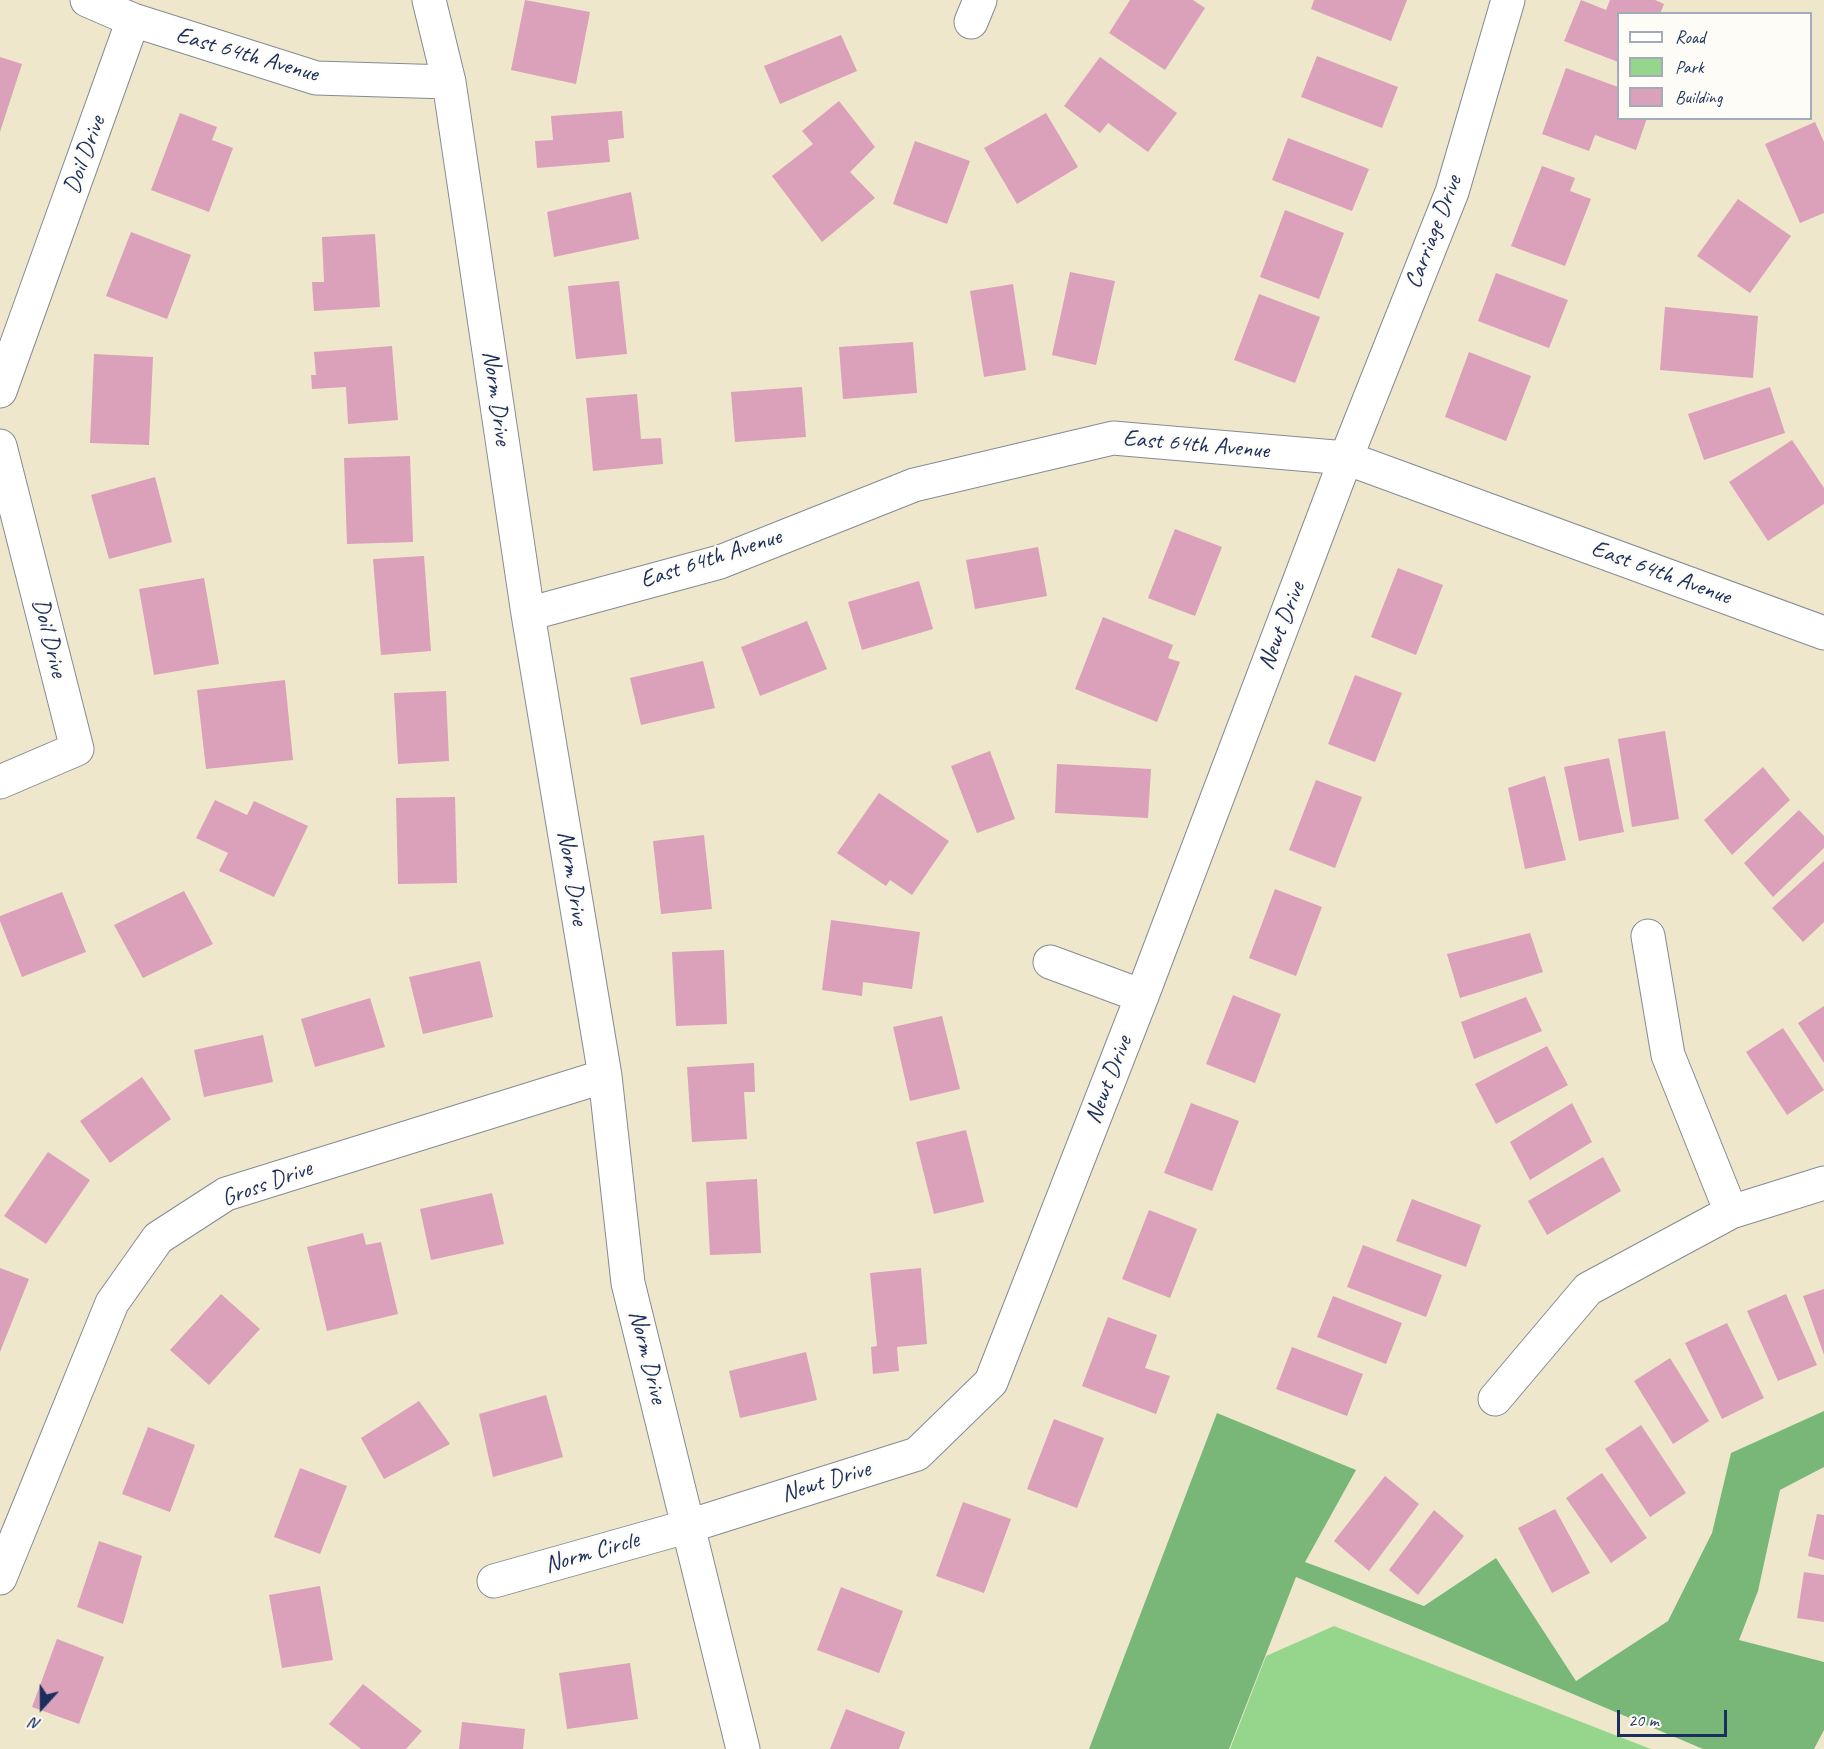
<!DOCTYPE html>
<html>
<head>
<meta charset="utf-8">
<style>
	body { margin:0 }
	#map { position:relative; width:1824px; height:1749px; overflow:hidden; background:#efe7cb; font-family:Caveat,sans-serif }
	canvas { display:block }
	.legend { position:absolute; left:1617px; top:12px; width:195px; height:108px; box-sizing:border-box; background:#fdfcf7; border:2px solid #a3aaba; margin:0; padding:8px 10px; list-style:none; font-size:18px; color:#1b2f5e }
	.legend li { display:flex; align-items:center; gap:12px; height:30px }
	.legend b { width:30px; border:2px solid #a3aaba }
	.north { position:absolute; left:12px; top:1677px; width:60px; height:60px; -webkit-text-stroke:4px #fdfcf7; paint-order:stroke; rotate:201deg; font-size:16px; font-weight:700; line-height:24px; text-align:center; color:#1b2f5e }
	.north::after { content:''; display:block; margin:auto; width:21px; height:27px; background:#1b2f5e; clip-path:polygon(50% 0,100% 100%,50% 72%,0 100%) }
	.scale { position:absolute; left:1617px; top:1710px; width:110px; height:27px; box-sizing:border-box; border:3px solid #1b2f5e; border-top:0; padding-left:8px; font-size:18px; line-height:21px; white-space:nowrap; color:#1b2f5e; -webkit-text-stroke:4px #fdfcf7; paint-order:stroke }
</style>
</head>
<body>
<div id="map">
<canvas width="1824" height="1749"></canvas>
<ul class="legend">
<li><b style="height:8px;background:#fff"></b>Road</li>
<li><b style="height:16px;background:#96d68c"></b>Park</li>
<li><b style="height:16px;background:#dba0ba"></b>Building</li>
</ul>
<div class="north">N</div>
<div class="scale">20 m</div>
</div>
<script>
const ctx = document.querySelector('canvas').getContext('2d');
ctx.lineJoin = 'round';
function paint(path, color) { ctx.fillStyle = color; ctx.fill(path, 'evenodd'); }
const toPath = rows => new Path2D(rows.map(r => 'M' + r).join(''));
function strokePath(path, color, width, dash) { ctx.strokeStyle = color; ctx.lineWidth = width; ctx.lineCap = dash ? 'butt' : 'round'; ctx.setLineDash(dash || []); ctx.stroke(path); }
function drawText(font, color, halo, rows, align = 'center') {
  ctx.font = font + ' Caveat,sans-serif'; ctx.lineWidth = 5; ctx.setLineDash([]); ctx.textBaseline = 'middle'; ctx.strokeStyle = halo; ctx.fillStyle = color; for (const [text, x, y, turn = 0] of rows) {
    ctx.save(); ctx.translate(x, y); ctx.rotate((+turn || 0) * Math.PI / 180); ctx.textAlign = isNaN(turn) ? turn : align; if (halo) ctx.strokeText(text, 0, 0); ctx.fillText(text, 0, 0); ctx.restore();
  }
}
paint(toPath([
	[1334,1626,1651,1749,1230,1749,1266,1656]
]), '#96d68c');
paint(toPath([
	[1824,1411,1824,1467,1780,1490,1758,1591,1739,1640,1824,1662,1824,1730,1814,1749,1703,1749,1296,1577,1229,1749,1089,1749,1217,1413,1356,1470,1305,1562,1424,1606,1496,1558,1576,1681,1668,1621,1712,1533,1731,1453]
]), '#78b778');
paint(toPath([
	[525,0,590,12,576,84,511,70],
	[1130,0,1193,0,1205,8,1165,70,1109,33],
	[1314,0,1407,0,1391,41,1311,9],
	[1581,0,1606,10,1610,0,1655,0,1664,4,1660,14,1618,14,1618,62,1564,41],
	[841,35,857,71,780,104,764,66],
	[1317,56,1398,87,1382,128,1301,97],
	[0,57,22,64,0,132],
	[1100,57,1177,113,1148,152,1108,123,1100,133,1064,106],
	[1566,68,1618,87,1618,118,1647,118,1636,150,1595,135,1589,151,1542,134],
	[839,101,875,147,850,172,875,198,822,242,772,176,813,144,802,131],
	[622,111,624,138,608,140,610,162,537,168,535,141,553,140,551,116],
	[180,113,217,127,212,140,233,148,209,212,151,190],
	[1046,113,1078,167,1017,204,984,148],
	[1815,122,1824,142,1824,213,1800,223,1765,144],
	[1288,138,1369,169,1352,211,1272,180],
	[915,141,970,161,947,224,893,204],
	[1542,166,1575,178,1570,191,1591,199,1565,266,1511,246],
	[631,192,639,239,554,257,547,212],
	[1738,199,1791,236,1750,293,1697,256],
	[1285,210,1344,233,1319,299,1260,277],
	[131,232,191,255,167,319,106,296],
	[375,234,380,307,314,311,312,282,324,282,322,237],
	[1070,272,1115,281,1096,365,1052,355],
	[1496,273,1568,300,1549,348,1478,321],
	[619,281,627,354,576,359,568,286],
	[1013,284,1026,370,984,377,970,291],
	[1259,294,1320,317,1295,383,1234,360],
	[1665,307,1758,316,1753,378,1660,370],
	[913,342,917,393,843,399,839,347],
	[392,346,398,420,348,424,346,387,312,389,311,375,316,375,314,352],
	[1469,352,1531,376,1506,441,1445,417],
	[94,354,153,357,149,445,90,443],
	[802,387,806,437,735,442,731,392],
	[1770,387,1785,433,1704,460,1688,414],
	[637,394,641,439,661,438,663,464,593,471,586,398],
	[1792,440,1824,488,1824,504,1768,541,1729,482],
	[410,456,413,542,347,544,344,458],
	[155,477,172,542,109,559,91,495],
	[1175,529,1222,547,1195,616,1148,598],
	[1038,547,1047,596,975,609,966,560],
	[424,556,431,651,381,655,373,559],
	[1398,568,1443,585,1416,655,1371,637],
	[204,578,219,664,154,675,139,589],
	[919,581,933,629,862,650,848,602],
	[1103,617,1173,645,1168,658,1180,662,1157,722,1075,689],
	[807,621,827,669,760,696,741,647],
	[703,661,715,708,641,725,630,678],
	[1355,675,1402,693,1375,762,1328,744],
	[285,680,293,760,206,769,197,690],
	[446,691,449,761,398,764,394,693],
	[1665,731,1679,819,1632,827,1618,739],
	[990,751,1015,819,977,833,951,766],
	[1609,758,1624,832,1579,841,1564,767],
	[1057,764,1151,769,1148,818,1055,813],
	[1763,767,1790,800,1732,855,1704,820],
	[1545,776,1566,860,1525,869,1508,788],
	[1316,780,1362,797,1335,868,1289,850],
	[879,793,949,841,912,895,890,880,886,886,837,853],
	[455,797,457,883,398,884,396,798],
	[215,800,247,815,254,801,308,826,274,897,219,871,228,853,196,838],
	[1799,810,1824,836,1824,848,1773,897,1744,863],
	[704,835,712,909,661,914,653,841],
	[1824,861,1824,922,1803,942,1772,908],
	[1275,889,1322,907,1296,976,1249,958],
	[184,891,213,944,143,978,114,925],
	[62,892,86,952,22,977,0,921,0,916],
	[831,920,920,932,912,989,863,982,862,996,822,990],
	[1530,933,1543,972,1460,998,1447,954],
	[724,950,727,1024,676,1026,672,952],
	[480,961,493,1017,423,1034,409,977],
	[1233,995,1281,1014,1255,1083,1206,1064],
	[1526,997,1542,1031,1474,1059,1461,1022],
	[370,998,385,1047,315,1067,301,1019],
	[1824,1006,1824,1063,1798,1023],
	[942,1016,960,1089,910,1101,893,1027],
	[1783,1028,1824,1090,1787,1115,1746,1052],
	[263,1035,273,1082,204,1097,194,1050],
	[1547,1046,1568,1085,1496,1124,1475,1084],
	[754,1063,755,1092,744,1092,747,1139,692,1142,687,1067],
	[142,1077,171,1119,110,1163,80,1121],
	[1191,1103,1239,1121,1212,1191,1164,1173],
	[1572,1103,1592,1142,1530,1180,1510,1142],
	[966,1130,984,1202,934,1214,916,1142],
	[48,1152,90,1180,46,1244,4,1216],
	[1603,1157,1621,1191,1547,1235,1528,1201],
	[757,1179,761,1253,710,1255,706,1182],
	[492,1193,504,1244,431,1260,420,1209],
	[1412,1199,1481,1225,1466,1267,1396,1241],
	[1149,1210,1197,1229,1170,1298,1122,1279],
	[363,1233,366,1245,381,1242,398,1314,327,1331,307,1247],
	[1363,1245,1442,1275,1426,1317,1347,1287],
	[0,1268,29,1279,0,1352],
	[921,1268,927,1344,897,1347,899,1371,873,1374,871,1347,877,1346,870,1273],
	[1824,1289,1824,1355,1803,1296],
	[221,1294,260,1329,209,1385,170,1350],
	[1786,1294,1817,1365,1778,1381,1747,1311],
	[1333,1296,1402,1323,1386,1364,1317,1337],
	[1108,1317,1157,1335,1145,1368,1170,1376,1156,1414,1082,1386],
	[1727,1323,1764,1398,1722,1419,1685,1343],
	[1292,1347,1363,1374,1347,1416,1276,1389],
	[806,1352,817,1400,740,1418,729,1371],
	[1670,1358,1709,1421,1673,1444,1634,1381],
	[546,1395,563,1457,493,1477,479,1414],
	[419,1401,450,1444,384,1479,361,1438],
	[1054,1419,1104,1438,1077,1508,1027,1489],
	[1641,1425,1686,1493,1650,1517,1605,1449],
	[148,1427,195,1445,170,1512,122,1494],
	[300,1468,347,1486,320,1554,274,1537],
	[1602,1473,1647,1538,1611,1563,1566,1498],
	[1385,1476,1419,1504,1369,1571,1334,1541],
	[963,1502,1011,1519,984,1593,936,1576],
	[1555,1509,1590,1573,1552,1593,1518,1528],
	[1434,1510,1464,1536,1418,1595,1389,1570],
	[1817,1514,1824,1515,1824,1560,1808,1556],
	[99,1541,142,1556,123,1624,77,1607],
	[1804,1572,1824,1575,1824,1622,1797,1618],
	[320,1586,333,1660,282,1668,269,1595],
	[841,1587,903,1611,879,1673,817,1650],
	[57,1639,104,1657,79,1724,32,1707],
	[630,1663,638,1719,567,1729,559,1673],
	[363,1684,422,1731,406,1749,361,1749,329,1724],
	[846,1709,905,1732,899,1749,830,1749],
	[462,1722,525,1729,523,1749,459,1749]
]), '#dba0ba');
const minor = toPath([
	[87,0,133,20,316,78,449,82],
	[429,0,449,82,528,614,605,1076,628,1283,743,1749],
	[971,22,980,0],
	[0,391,133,20],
	[0,446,77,749,0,782],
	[528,614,720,562,914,485,1113,438,1346,458,1824,633],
	[1648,936,1668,1055,1731,1212],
	[1050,962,1142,996],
	[1495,1399,1588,1289,1731,1212,1824,1183],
	[0,1578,112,1303,158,1238,226,1194,605,1076],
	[494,1581,689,1526,917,1454,991,1382,1142,996,1346,458,1452,192,1508,0]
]);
strokePath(minor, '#858b94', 35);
strokePath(minor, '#fff', 33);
drawText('24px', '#1b2f5e', '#fdfcf7', [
	["East 64th Avenue",247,55,16],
	["Doil Drive",85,155,-70],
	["Carriage Drive",1434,232,-69],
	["Norm Drive",496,398,82],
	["East 64th Avenue",1196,445,5],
	["East 64th Avenue",711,559,-18],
	["East 64th Avenue",1661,573,20],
	["Newt Drive",1282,626,-69],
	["Doil Drive",49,638,76],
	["Norm Drive",572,878,81],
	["Newt Drive",1109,1080,-69],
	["Gross Drive",267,1184,-20],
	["Norm Drive",647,1357,76],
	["Newt Drive",826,1482,-17],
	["Norm Circle",592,1553,-16]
]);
</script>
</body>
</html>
